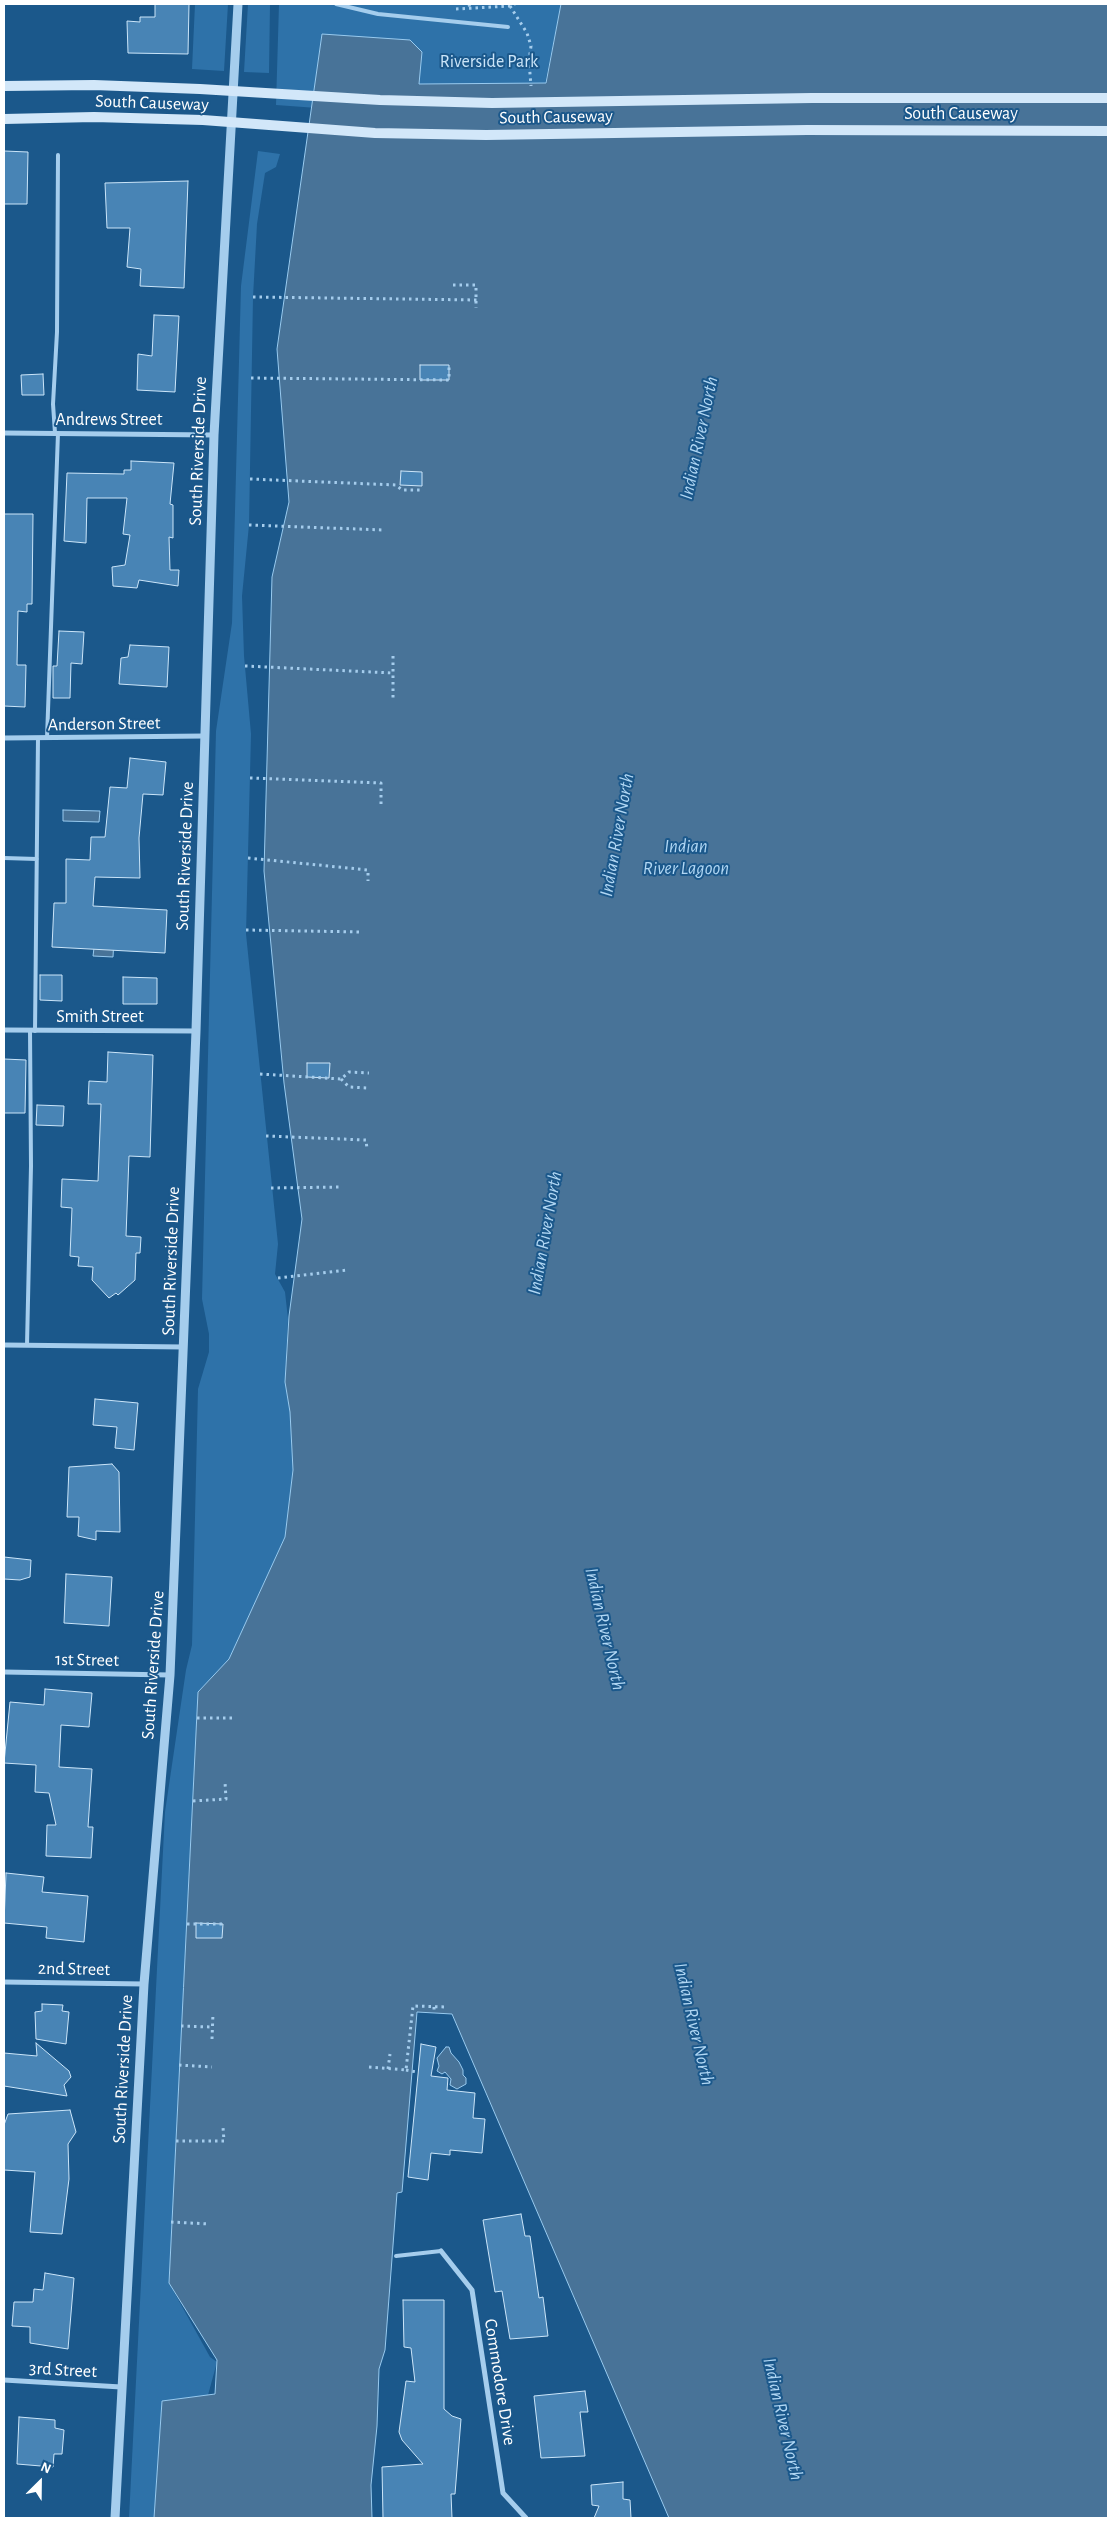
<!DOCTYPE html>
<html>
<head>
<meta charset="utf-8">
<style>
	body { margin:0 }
	#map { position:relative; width:1112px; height:2522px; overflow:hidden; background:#1b588b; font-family:"Alegreya Sans",sans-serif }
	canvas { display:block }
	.frame { position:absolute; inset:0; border:5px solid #fff; pointer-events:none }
	.north { position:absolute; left:15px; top:2457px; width:50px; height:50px; -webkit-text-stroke:4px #1b588b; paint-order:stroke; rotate:23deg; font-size:14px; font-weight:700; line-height:20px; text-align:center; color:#fff }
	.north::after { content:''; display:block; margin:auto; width:18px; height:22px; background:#fff; clip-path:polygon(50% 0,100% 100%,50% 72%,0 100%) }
</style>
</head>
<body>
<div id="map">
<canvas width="1112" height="2522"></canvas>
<div class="frame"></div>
<div class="north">N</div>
</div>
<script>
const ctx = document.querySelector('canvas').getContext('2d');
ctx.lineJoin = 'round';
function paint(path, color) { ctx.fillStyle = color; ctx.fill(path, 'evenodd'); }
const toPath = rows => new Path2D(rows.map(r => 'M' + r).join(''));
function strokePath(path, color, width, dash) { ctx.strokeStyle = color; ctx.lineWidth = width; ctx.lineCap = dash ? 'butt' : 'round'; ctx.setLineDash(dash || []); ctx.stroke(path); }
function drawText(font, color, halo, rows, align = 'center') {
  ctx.font = font + ' "Alegreya Sans",sans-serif'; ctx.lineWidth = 4; ctx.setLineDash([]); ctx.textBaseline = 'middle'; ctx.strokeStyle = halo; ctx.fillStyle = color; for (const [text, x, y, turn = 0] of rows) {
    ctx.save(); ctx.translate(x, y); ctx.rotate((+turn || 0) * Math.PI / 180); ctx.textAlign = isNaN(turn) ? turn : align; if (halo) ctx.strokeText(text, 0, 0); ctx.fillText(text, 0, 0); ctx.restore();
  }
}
paint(toPath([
	[195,4,228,4,224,71,192,69],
	[248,4,270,4,269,73,244,72],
	[279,4,561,4,537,124,276,105],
	[258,151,280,154,276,167,265,173,257,224,253,297,249,525,242,596,244,656,251,734,246,934,278,1244,275,1274,285,1292,288,1319,285,1382,290,1412,293,1470,285,1537,229,1659,198,1692,169,2283,210,2357,217,2362,208,2395,162,2401,154,2518,129,2518,165,1812,186,1670,192,1645,198,1389,209,1352,209,1334,202,1299,216,731,232,623,241,286]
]), '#2e72a9');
const water = toPath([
	[561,4,1108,4,1108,2518,669,2518,452,2014,417,2012,402,2192,397,2193,385,2350,379,2369,377,2426,371,2485,372,2518,154,2518,162,2401,215,2394,217,2360,169,2283,198,1692,229,1659,285,1537,293,1470,290,1412,285,1382,289,1316,302,1219,284,1083,264,871,272,577,289,502,277,349,322,34,410,40,422,52,419,84,546,83,561,4],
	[63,810,100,811,99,822,63,821,63,810],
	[114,938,113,957,93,956,94,948,114,938],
	[446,2047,449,2047,451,2053,459,2062,463,2070,463,2075,466,2078,466,2084,457,2089,450,2085,451,2079,445,2072,442,2074,437,2071,439,2066,437,2058,446,2047]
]);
paint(water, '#487398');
strokePath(water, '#98caef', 1);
const building = toPath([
	[155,4,189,4,188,54,128,53,127,21,140,22,140,17,155,17,155,4],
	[4,151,28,152,27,204,4,204,4,151],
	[188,181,184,288,140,286,141,269,127,267,130,228,107,228,105,183,188,181],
	[154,315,179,316,175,392,137,390,138,354,152,356,154,315],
	[420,365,449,365,449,380,420,380,420,365],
	[43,374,44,395,22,395,21,375,43,374],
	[131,461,174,463,170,504,173,505,173,538,169,537,170,570,179,570,178,586,139,580,137,588,113,586,112,567,125,565,130,535,123,534,127,498,87,498,86,543,64,541,67,473,124,474,124,470,131,470,131,461],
	[401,471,422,472,422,486,400,485,401,471],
	[4,514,33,514,32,604,27,604,27,612,18,611,17,665,26,665,25,707,4,706,4,514],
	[59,631,84,632,82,664,71,663,70,698,53,698,53,666,57,666,59,631],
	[130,645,169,647,167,687,119,684,121,658,128,657,130,645],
	[130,758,166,762,163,795,143,794,139,838,140,878,95,877,93,906,167,910,165,953,52,947,54,903,66,903,66,859,90,860,91,837,105,837,110,787,127,788,130,758],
	[40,975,62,975,62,1001,40,1000,40,975],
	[123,977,157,978,157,1004,123,1004,123,977],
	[108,1052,153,1055,150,1157,129,1156,126,1236,141,1237,140,1253,136,1253,135,1280,118,1295,116,1293,109,1298,92,1280,93,1267,78,1266,79,1257,70,1256,72,1208,61,1207,62,1179,98,1181,101,1104,88,1104,89,1081,107,1082,108,1052],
	[4,1059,26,1060,25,1113,4,1113,4,1059],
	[307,1063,330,1063,329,1078,307,1077,307,1063],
	[37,1105,64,1106,63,1126,36,1125,37,1105],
	[95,1399,138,1403,134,1450,115,1448,117,1427,93,1425,95,1399],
	[112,1464,119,1472,120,1532,96,1531,96,1540,78,1536,79,1517,67,1517,69,1467,112,1464],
	[4,1557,31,1560,30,1577,20,1580,4,1579,4,1557],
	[66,1574,112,1577,109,1626,64,1623,66,1574],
	[45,1689,92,1693,89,1727,61,1725,59,1767,92,1769,88,1827,93,1827,91,1858,46,1856,47,1825,56,1825,49,1793,35,1792,36,1765,4,1763,10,1702,44,1705,45,1689],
	[6,1873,44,1877,42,1892,88,1896,84,1942,46,1938,47,1927,4,1923,6,1873],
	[196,1923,223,1924,222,1938,196,1938,196,1923],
	[42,2004,63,2005,62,2011,69,2012,66,2044,36,2039,35,2012,42,2011,42,2004],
	[36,2043,69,2071,71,2077,64,2085,67,2096,4,2086,4,2053,37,2056,36,2043],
	[421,2044,436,2047,431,2076,448,2078,447,2090,475,2093,473,2118,485,2119,482,2153,450,2150,450,2155,431,2153,428,2180,408,2177,421,2044],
	[70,2110,76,2132,68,2144,69,2179,62,2234,30,2232,35,2172,4,2170,4,2125,8,2114,70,2110],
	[521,2214,525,2236,530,2236,539,2298,543,2297,548,2336,510,2339,502,2291,495,2292,483,2220,521,2214],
	[45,2273,74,2278,68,2349,30,2343,30,2327,12,2326,14,2302,33,2302,34,2289,43,2290,45,2273],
	[403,2300,444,2300,444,2409,452,2416,461,2419,455,2494,451,2494,452,2518,383,2518,382,2467,423,2464,402,2440,399,2432,406,2381,415,2382,411,2348,404,2347,403,2300],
	[585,2391,588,2412,580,2412,585,2456,541,2458,534,2396,585,2391],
	[19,2417,55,2420,55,2428,64,2430,62,2454,54,2454,53,2467,17,2464,19,2417],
	[623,2482,623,2499,630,2500,631,2518,594,2518,599,2506,592,2505,591,2485,623,2482]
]);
paint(building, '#4884b5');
strokePath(building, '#cbe5f9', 1);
strokePath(toPath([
	[469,4,470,9],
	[510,6,527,33,531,46,529,61,531,86],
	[456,9,510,6,515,4],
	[453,285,476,285,476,308],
	[253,297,477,300],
	[251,378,449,380,449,365],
	[250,479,396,485,402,490,420,490],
	[249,525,384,530],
	[393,656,393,698],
	[245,666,393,673],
	[250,778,381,783,381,804],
	[248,858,368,870,368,881],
	[246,930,362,932],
	[260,1074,341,1079,349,1072,369,1073],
	[341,1079,349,1087,368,1088],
	[266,1136,366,1140,367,1149],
	[271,1188,341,1187],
	[278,1278,348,1270],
	[197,1718,236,1718],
	[193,1801,226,1799,225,1782],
	[187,1924,223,1924],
	[434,2007,434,2013],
	[181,2026,212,2027],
	[212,2039,213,2013],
	[179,2065,212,2067],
	[369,2067,406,2070,413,2006,447,2007],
	[388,2069,390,2054],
	[406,2070,417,2072],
	[176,2141,224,2141,223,2127],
	[171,2222,209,2224]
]), '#a5cded', 3, [2.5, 4]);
strokePath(toPath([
	[336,4,378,14,508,27],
	[55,433,53,404,57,332,58,155],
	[47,738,58,433],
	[4,858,37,859],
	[35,1031,38,738],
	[27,1345,31,1166,30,1030],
	[396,2256,441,2251]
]), '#a5cded', 4);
strokePath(toPath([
	[4,433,214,435],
	[4,738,205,736],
	[4,1030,196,1031],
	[4,1345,184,1347],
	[4,1672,170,1675],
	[4,1982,144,1984],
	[441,2251,472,2290,503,2493,526,2518],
	[4,2380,121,2387]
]), '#a5cded', 5);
strokePath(toPath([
	[115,2518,144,1984,170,1675,196,1031,214,435,238,4]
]), '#a5cded', 9);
strokePath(toPath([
	[4,86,94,85,200,89,380,100,492,103,812,98,1108,98],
	[4,119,94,117,203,120,375,133,486,135,807,130,1108,131]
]), '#d2e7f9', 10);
drawText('18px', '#cbe5f9', '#1b588b', [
	["Riverside Park",489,62]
]);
drawText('18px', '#fff', '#1b588b', [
	["South Causeway",152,103,2],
	["South Causeway",961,114],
	["South Causeway",556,117,-1],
	["Andrews Street",109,420],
	["South Riverside Drive",198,451,-88],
	["Anderson Street",104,724,-1],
	["South Riverside Drive",185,856,-88],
	["Smith Street",100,1017],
	["South Riverside Drive",171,1261,-88],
	["1st Street",87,1660,1],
	["South Riverside Drive",153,1665,-86],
	["2nd Street",74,1969,1],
	["South Riverside Drive",123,2069,-87],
	["3rd Street",63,2370,3],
	["Commodore Drive",500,2382,81]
]);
drawText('italic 19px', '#b1d7f4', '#1b588b', [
	["Indian River North",699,438,-78],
	["Indian River North",617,835,-80],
	["Indian",686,846],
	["River Lagoon",686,868],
	["Indian River North",545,1233,-80],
	["Indian River North",605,1629,77],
	["Indian River North",694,2024,77],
	["Indian River North",783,2419,77]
]);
</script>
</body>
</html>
